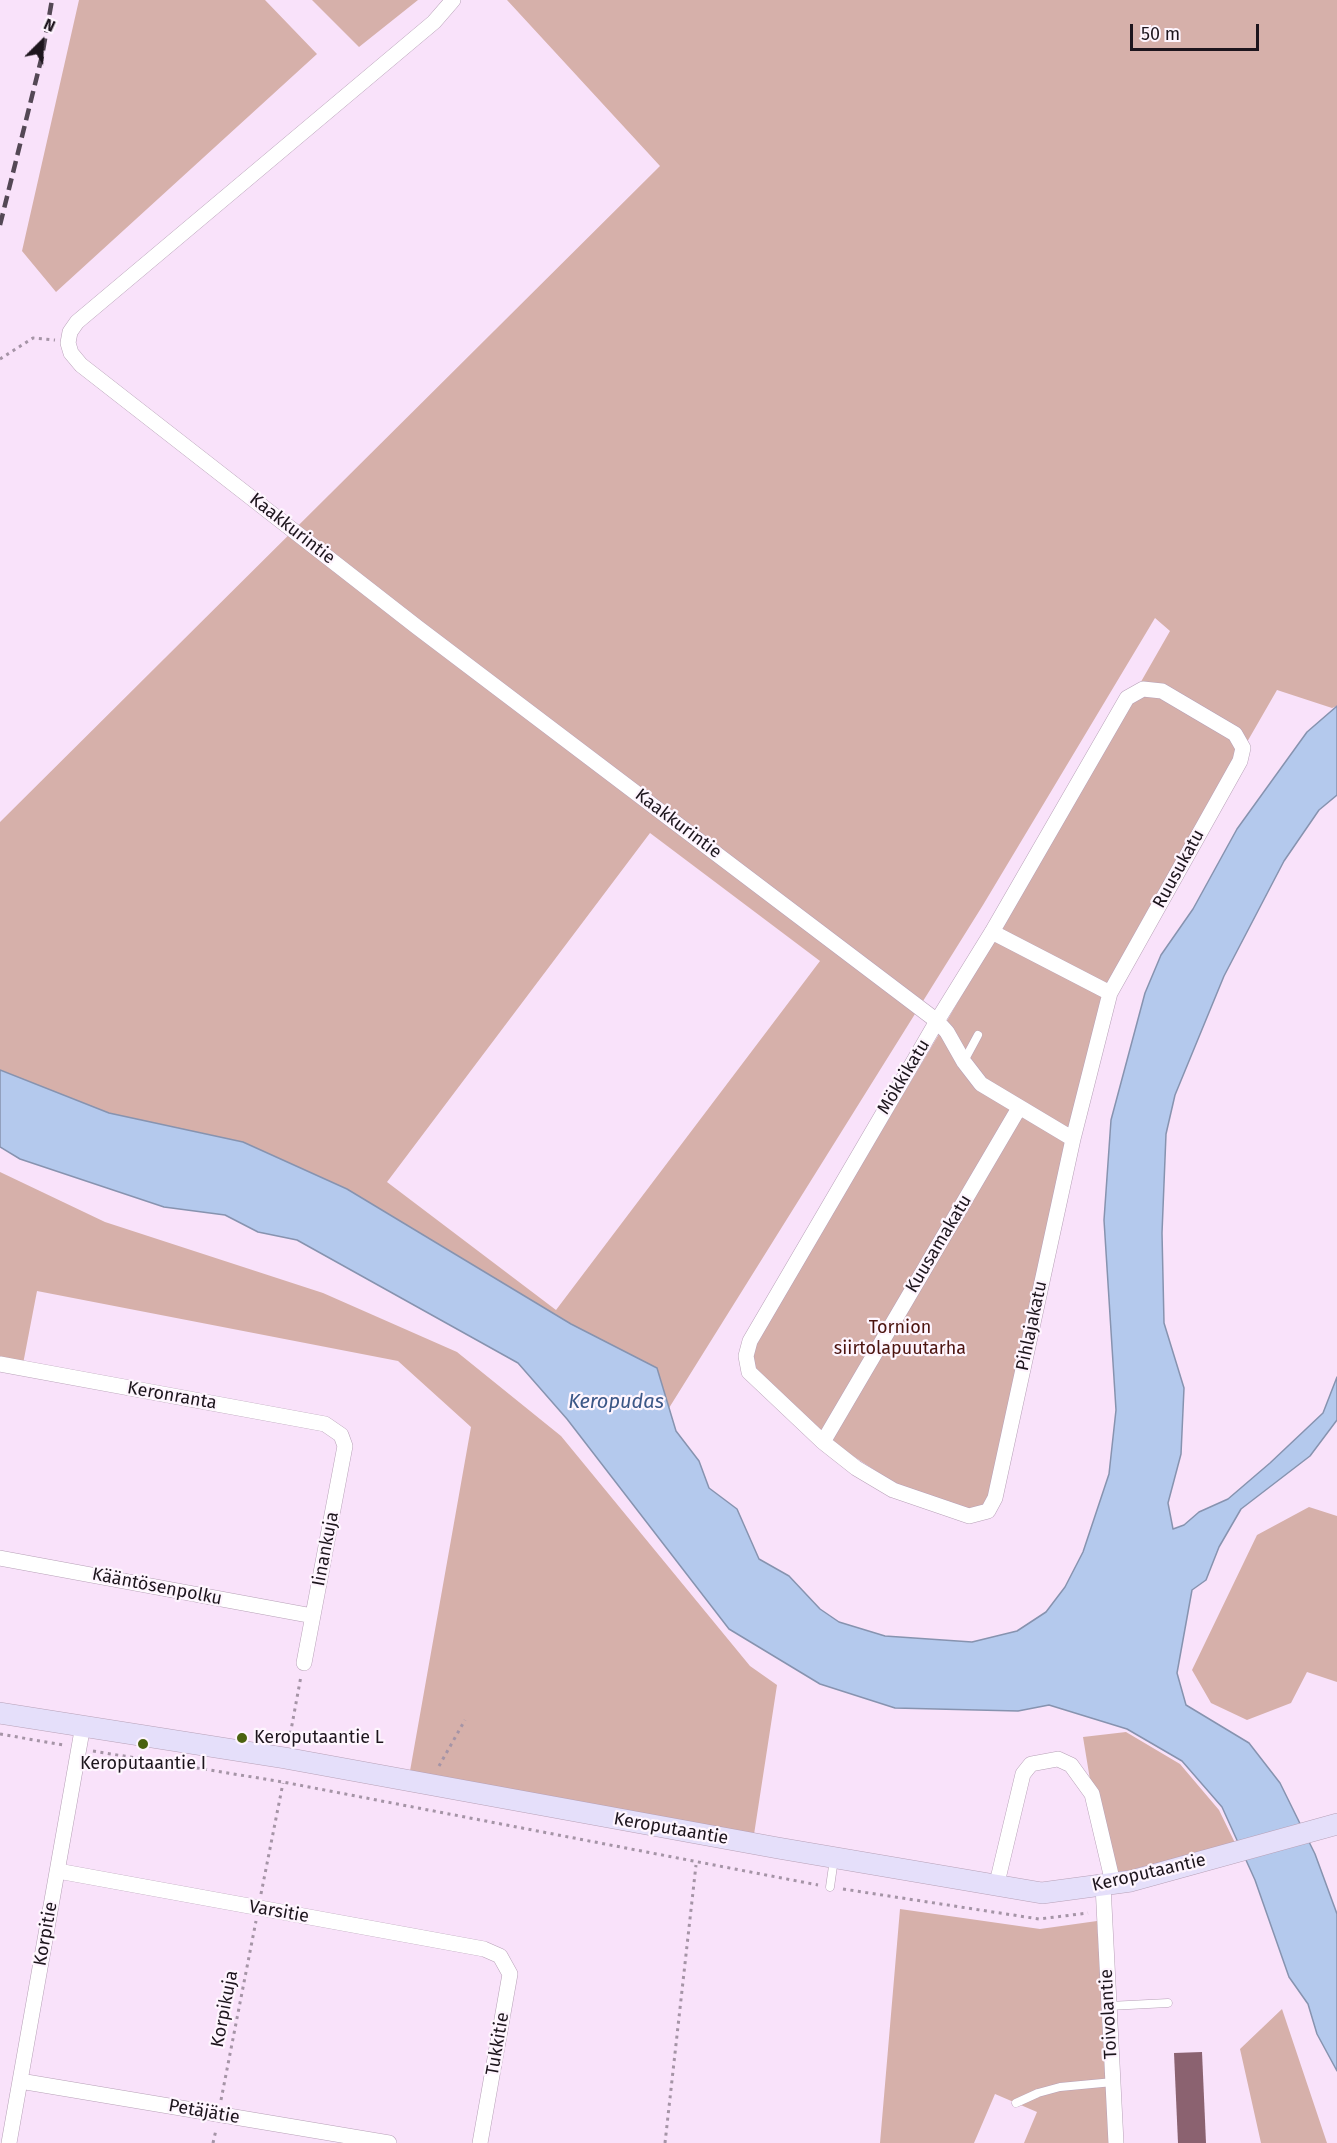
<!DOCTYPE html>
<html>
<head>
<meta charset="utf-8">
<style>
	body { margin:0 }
	#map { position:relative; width:1337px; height:2143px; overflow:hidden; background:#f9e2fa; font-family:"Fira Sans",sans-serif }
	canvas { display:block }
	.north { position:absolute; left:12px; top:12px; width:60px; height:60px; -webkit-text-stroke:4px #fef5fe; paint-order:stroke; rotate:24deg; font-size:16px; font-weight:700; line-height:24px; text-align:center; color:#1d151d }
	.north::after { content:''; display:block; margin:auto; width:21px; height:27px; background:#1d151d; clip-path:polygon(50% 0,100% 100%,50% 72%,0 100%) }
	.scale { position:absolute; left:1130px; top:24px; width:129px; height:27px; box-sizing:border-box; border:3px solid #1d151d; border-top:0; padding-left:8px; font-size:18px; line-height:21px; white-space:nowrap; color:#1d151d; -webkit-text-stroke:4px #fef5fe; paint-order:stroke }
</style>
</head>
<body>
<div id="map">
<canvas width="1337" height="2143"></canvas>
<div class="north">N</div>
<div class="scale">50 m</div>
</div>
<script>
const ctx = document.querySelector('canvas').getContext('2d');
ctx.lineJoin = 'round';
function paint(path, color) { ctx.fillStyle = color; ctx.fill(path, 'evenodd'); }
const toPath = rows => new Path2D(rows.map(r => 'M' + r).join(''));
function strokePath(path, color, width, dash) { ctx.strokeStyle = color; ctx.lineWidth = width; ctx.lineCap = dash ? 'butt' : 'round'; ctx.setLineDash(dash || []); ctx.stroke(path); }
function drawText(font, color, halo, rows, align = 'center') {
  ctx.font = font + ' "Fira Sans",sans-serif'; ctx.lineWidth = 4.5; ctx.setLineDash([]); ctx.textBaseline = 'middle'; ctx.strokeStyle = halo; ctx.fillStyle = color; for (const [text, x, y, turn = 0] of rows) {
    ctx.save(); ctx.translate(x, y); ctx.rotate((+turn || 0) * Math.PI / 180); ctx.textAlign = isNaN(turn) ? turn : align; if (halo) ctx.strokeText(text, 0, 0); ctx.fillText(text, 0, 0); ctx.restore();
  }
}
paint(toPath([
	[79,0,265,0,317,54,56,292,22,251],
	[312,0,418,0,359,47],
	[507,0,1337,0,1337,706,1332,708,1277,690,1106,987,991,1496,983,1505,968,1509,896,1484,833,1443,755,1370,752,1356,755,1344,948,1019,1170,631,1155,618,983,905,669,1408,657,1368,571,1324,243,1142,109,1113,0,1070,0,822,660,166],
	[650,833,820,961,556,1310,387,1182],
	[0,1172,105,1222,323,1293,457,1352,561,1436,750,1666,777,1685,753,1841,410,1771,471,1427,398,1361,37,1291,23,1364,0,1359],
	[1309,1507,1337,1516,1337,1682,1307,1672,1291,1703,1247,1720,1211,1703,1192,1670,1257,1535],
	[1126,1732,1180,1764,1219,1810,1237,1847,1106,1877,1083,1737],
	[900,1909,1040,1929,1097,1921,1111,2143,1024,2143,1037,2112,995,2094,974,2143,880,2143],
	[1282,2009,1327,2143,1261,2143,1240,2049]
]), '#d6b0aa');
const water = toPath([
	[1337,706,1337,795,1319,810,1284,861,1224,976,1175,1095,1166,1134,1162,1233,1164,1323,1184,1388,1181,1454,1168,1503,1173,1529,1184,1525,1199,1512,1228,1499,1270,1463,1323,1413,1337,1377,1337,1420,1310,1456,1241,1509,1219,1547,1206,1580,1192,1590,1177,1673,1186,1705,1249,1743,1280,1783,1315,1854,1337,1914,1337,2071,1317,2034,1308,2004,1289,1977,1255,1880,1222,1807,1182,1761,1127,1729,1049,1705,1018,1711,895,1708,820,1684,729,1629,567,1419,518,1363,297,1240,258,1232,225,1215,164,1207,20,1159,0,1147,0,1070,109,1113,243,1142,347,1189,571,1324,657,1368,676,1431,699,1461,709,1488,737,1509,759,1559,789,1576,820,1609,839,1622,885,1636,972,1642,1017,1631,1046,1612,1065,1587,1083,1552,1109,1474,1116,1410,1104,1220,1111,1120,1145,993,1161,955,1193,909,1237,829,1307,732,1337,706]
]);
paint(water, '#b4c9ed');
strokePath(water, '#8793af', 1.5);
paint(toPath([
	[1202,2052,1206,2143,1178,2143,1174,2053]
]), '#8b6270');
const lane = toPath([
	[964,1061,978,1035],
	[830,1887,834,1859],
	[1109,2006,1168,2003],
	[1016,2103,1038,2093,1060,2087,1113,2082]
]);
const street = toPath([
	[453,0,434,22,77,322,70,332,68,343,71,353,81,365,417,627,937,1021,947,1032,964,1062,981,1084,1073,1139,995,1498,988,1511,969,1516,893,1490,856,1468,823,1442,749,1372,746,1356,750,1341,915,1059,937,1021,992,932,1127,698,1143,689,1162,691,1235,734,1243,748,1240,761,1110,993,992,932],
	[1073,1139,1110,993],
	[0,1364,325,1424,341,1435,345,1446,304,1663],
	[823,1442,1019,1108],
	[0,1558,313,1616],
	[58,1871,484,1949,500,1956,510,1974,480,2143],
	[1103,1885,1116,2143],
	[996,1887,1023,1774,1031,1764,1058,1759,1071,1765,1092,1794,1113,1883],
	[20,2081,389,2143],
	[9,2143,83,1725]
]);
const secondary = toPath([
	[0,1713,285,1758,778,1848,1042,1893,1131,1881,1337,1824]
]);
strokePath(lane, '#b7a1b7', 9);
strokePath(street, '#b7a1b7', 16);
strokePath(secondary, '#b7a1b7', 22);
strokePath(toPath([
	[0,359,33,338,55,340],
	[0,1734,63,1745],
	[289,1741,301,1676],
	[93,1751,283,1782,818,1885],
	[439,1766,465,1720],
	[843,1889,1039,1919,1088,1913],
	[261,1894,283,1783],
	[221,2100,256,1921],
	[213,2143,216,2130],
	[665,2143,696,1865]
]), '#a594a6', 3, [3, 4.5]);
strokePath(lane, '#fff', 8);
strokePath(street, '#fff', 15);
strokePath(secondary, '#e5dffa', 21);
strokePath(toPath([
	[0,225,42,56,52,0]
]), '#544855', 4.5, [12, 6]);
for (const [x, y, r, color] of [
	[242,1738,6,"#4b620f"],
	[143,1744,6,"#4b620f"]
]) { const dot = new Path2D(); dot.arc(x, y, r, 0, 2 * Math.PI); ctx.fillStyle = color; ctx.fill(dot); strokePath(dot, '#fef5fe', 2); }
drawText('18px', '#1d151d', '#fef5fe', [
	["Kaakkurintie",292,529,38],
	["Kaakkurintie",678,824,37],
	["Ruusukatu",1179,869,-61],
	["Mökkikatu",904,1077,-59],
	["Kuusamakatu",939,1244,-59],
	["Pihlajakatu",1032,1326,-78],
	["Keronranta",172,1396,10],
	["Iinankuja",326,1549,-79],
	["Kääntösenpolku",157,1587,11],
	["Keroputaantie",671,1829,10],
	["Keroputaantie",1149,1873,-13],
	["Varsitie",279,1912,10],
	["Korpitie",46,1934,-80],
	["Korpikuja",225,2009,-79],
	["Toivolantie",1109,2014,-93],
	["Tukkitie",498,2044,-80],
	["Petäjätie",204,2112,10]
]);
drawText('18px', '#4b130e', '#fef5fe', [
	["Tornion",900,1328],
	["siirtolapuutarha",900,1349]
]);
drawText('18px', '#1d151d', '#fef5fe', [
	["Keroputaantie L",254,1738],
	["Keroputaantie I",143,1764,"center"]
], 'left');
drawText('italic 20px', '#3b5787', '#fef5fe', [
	["Keropudas",616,1402]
]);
</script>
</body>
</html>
